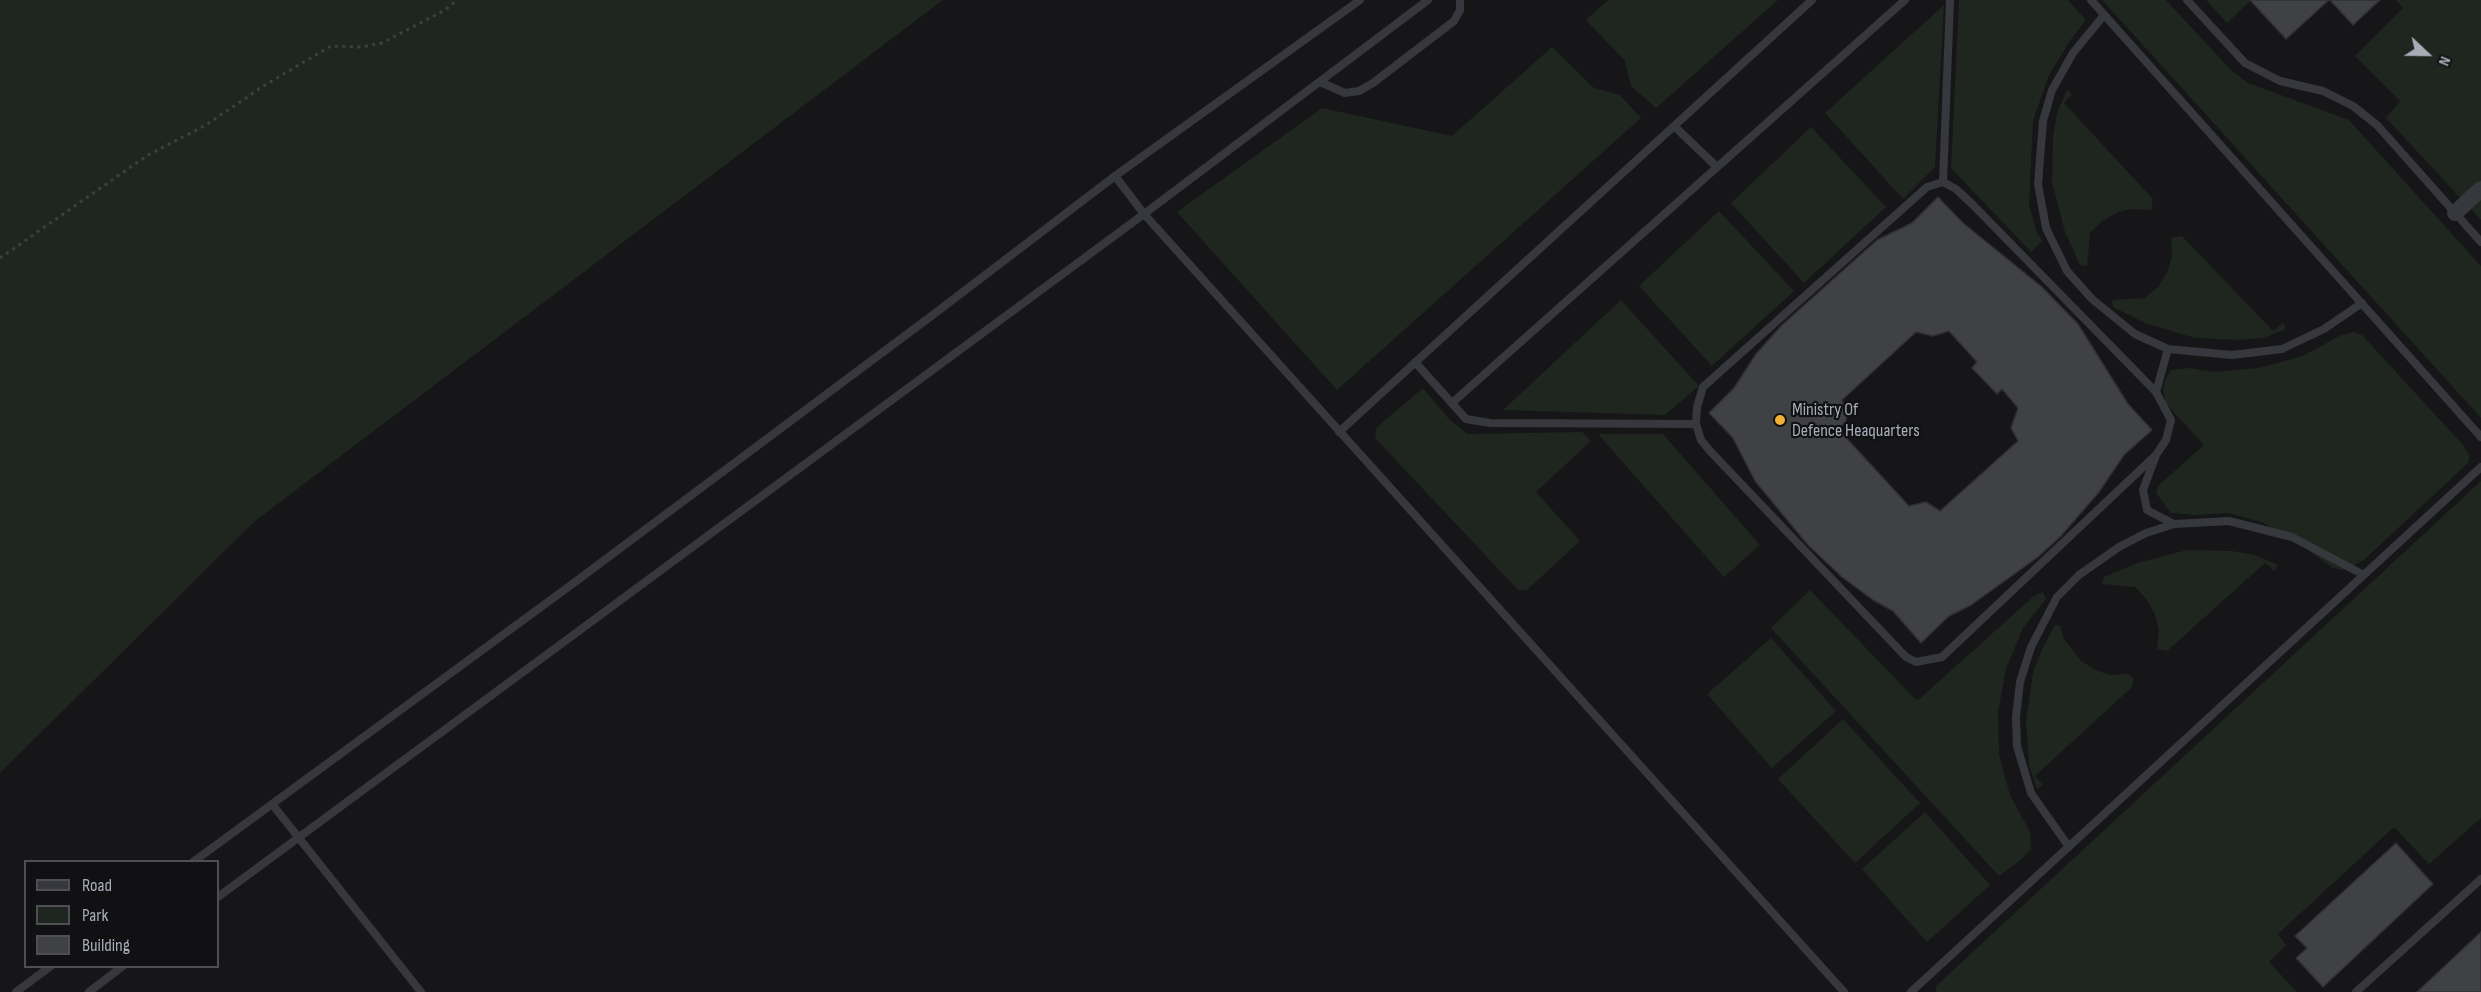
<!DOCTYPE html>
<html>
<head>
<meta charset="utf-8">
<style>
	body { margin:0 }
	#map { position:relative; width:2481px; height:992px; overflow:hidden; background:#161618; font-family:"Sofia Sans Condensed",sans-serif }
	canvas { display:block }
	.legend { position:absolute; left:24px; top:860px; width:195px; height:108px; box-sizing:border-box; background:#111113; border:2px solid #4d4f55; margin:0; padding:8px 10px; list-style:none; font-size:18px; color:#a8adb8 }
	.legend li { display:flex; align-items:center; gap:12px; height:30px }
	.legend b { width:30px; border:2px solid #4d4f55 }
	.north { position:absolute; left:2397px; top:24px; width:60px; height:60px; -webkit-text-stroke:4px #111113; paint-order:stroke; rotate:112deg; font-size:16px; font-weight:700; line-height:24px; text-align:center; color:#a8adb8 }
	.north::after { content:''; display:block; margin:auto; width:21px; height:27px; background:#a8adb8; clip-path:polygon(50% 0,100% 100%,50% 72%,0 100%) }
</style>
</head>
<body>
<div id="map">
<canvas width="2481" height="992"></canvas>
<ul class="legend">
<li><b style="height:8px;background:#37383d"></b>Road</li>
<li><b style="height:16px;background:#1e261f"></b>Park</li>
<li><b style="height:16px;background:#404145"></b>Building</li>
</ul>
<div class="north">N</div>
</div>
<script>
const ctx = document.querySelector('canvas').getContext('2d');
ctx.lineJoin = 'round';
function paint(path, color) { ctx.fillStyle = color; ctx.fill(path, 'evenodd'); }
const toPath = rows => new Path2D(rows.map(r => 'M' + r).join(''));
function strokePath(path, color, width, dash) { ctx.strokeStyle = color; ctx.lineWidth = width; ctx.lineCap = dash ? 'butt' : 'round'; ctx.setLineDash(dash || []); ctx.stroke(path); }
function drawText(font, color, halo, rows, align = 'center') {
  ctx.font = font + ' "Sofia Sans Condensed",sans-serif'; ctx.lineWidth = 4.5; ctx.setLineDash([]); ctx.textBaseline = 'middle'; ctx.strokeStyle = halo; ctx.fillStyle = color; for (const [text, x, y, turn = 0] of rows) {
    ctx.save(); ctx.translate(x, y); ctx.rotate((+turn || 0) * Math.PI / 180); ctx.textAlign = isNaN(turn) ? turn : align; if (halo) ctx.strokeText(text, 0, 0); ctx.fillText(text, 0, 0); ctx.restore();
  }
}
paint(toPath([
	[0,0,943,0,255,521,0,773],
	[1608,0,1778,0,1656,108,1631,86,1625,61,1586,20],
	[1959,0,2068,0,2086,20,2069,42,2049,75,2033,121,2029,204,2037,233,2042,241,2031,252,1951,168],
	[2102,0,2166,0,2232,71,2248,83,2349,120,2481,266,2481,418],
	[2206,0,2251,0,2227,23],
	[2396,0,2481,0,2481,220,2386,118,2400,101,2355,56,2403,8],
	[1944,5,1935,167,1903,199,1825,113],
	[1552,47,1594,88,1620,95,1641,118,1337,390,1177,212,1322,108,1452,136],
	[2067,90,2072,94,2064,103,2153,199,2151,210,2132,209,2119,212,2102,221,2090,233,2087,266,2080,265,2065,232,2052,182,2053,137,2057,113],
	[1811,127,1886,207,1804,283,1731,203],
	[1719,211,1794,291,1712,366,1639,286],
	[2182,236,2273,331,2283,323,2286,329,2263,338,2239,340,2195,338,2145,323,2113,307,2112,300,2145,298,2158,287,2168,270,2172,257,2171,238],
	[1621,300,1699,386,1665,415,1503,410],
	[2353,332,2362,335,2464,446,2470,456,2468,463,2364,560,2344,570,2333,568,2297,542,2262,522,2227,513,2196,515,2171,513,2156,493,2158,486,2204,445,2166,404,2163,390,2165,380,2171,370,2189,368,2214,372,2259,368,2303,356,2341,335],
	[1423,388,1449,419,1468,434,1582,432,1591,441,1536,492,1580,541,1527,590,1518,590,1375,438,1377,427],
	[1598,434,1663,434,1760,545,1724,577],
	[2481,481,2481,818,2429,864,2394,827,2278,934,2286,945,2269,962,2297,992,1936,992,1936,986],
	[2187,550,2232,551,2255,555,2278,565,2274,571,2265,563,2167,651,2157,649,2159,630,2156,617,2147,600,2135,587,2102,584,2104,577,2137,563],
	[1810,590,1917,701,2034,596,2043,592,2046,599,2023,628,2006,669,1998,712,1999,755,2010,795,2030,832,2031,850,2018,862,1999,876,1771,628],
	[2055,625,2060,625,2064,639,2081,661,2098,671,2110,675,2129,674,2134,680,2131,688,2035,776,2043,785,2037,789,2029,766,2026,721,2033,673,2043,647],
	[1771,638,1836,711,1772,768,1707,694],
	[1843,719,1920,803,1855,863,1778,779],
	[1925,812,1990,885,1927,942,1862,869]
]), '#1e261f');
const building = toPath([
	[2250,0,2329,0,2286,39,2250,0],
	[2330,0,2380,0,2353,25,2330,0],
	[1938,197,1963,223,2042,287,2078,324,2128,404,2152,430,2124,455,2099,492,2061,536,2038,557,1971,605,1949,616,1921,643,1893,611,1873,600,1842,577,1808,545,1755,481,1733,438,1709,413,1734,388,1756,354,1782,325,1877,240,1912,223,1938,197],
	[1949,331,1977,362,1972,368,1997,394,2002,389,2018,408,2011,428,2018,441,1940,511,1926,502,1909,506,1838,429,1846,421,1847,415,1842,400,1916,332,1933,336,1949,331],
	[2396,843,2433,884,2323,987,2296,958,2307,948,2295,936,2396,843],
	[2481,932,2481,992,2417,992,2481,932]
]);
paint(building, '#404145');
strokePath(building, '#303034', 1.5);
strokePath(toPath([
	[0,258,148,155,206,125,265,85,331,46,361,47,382,43,445,10,457,0]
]), '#3d3f44', 3, [3, 4.5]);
strokePath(toPath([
	[2091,0,2481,437],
	[2187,0,2245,63,2280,81,2323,91,2353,106,2377,125,2481,242],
	[2104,15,2073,53,2052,90,2043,121,2038,184,2046,228,2067,271,2092,299,2135,334,2168,349,2232,355,2282,349,2324,329,2362,303],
	[1320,82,1345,93,1359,91,1373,83,1454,21,1460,10,1460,0],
	[1674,126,1717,167],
	[1115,176,1144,214,1844,992],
	[1943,182,1950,0],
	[1415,362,1466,419,1490,423,1696,424],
	[2156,392,2168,349],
	[1452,403,1905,0],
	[1339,432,1812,0],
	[2174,524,2229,521,2292,537,2364,575],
	[272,804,421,992],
	[2069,847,2031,793,2017,746,2016,717,2020,682,2031,647,2057,597,2079,575,2119,547,2146,533,2174,524,2147,510,2143,490,2156,455,2166,440,2171,420,2156,392,1972,204,1956,189,1943,182,1927,187,1703,387,1697,407,1696,424,1701,440,1710,451,1906,657,1916,662,1942,657,2156,455],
	[193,862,571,585,934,314,1115,176,1360,0],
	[218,897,1144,214,1428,0],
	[16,992,51,966],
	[89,992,123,966],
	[1911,992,2481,467],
	[2356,992,2481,879]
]), '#37383d', 8);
strokePath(toPath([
	[2455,213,2481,189]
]), '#37383d', 16);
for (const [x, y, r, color] of [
	[1780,420,6,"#f2b134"]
]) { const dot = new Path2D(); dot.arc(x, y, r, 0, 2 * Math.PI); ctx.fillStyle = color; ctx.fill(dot); strokePath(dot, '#111113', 2); }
drawText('18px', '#a8adb8', '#111113', [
	["Ministry Of",1792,410],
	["Defence Heaquarters",1792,431]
], 'left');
</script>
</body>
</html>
